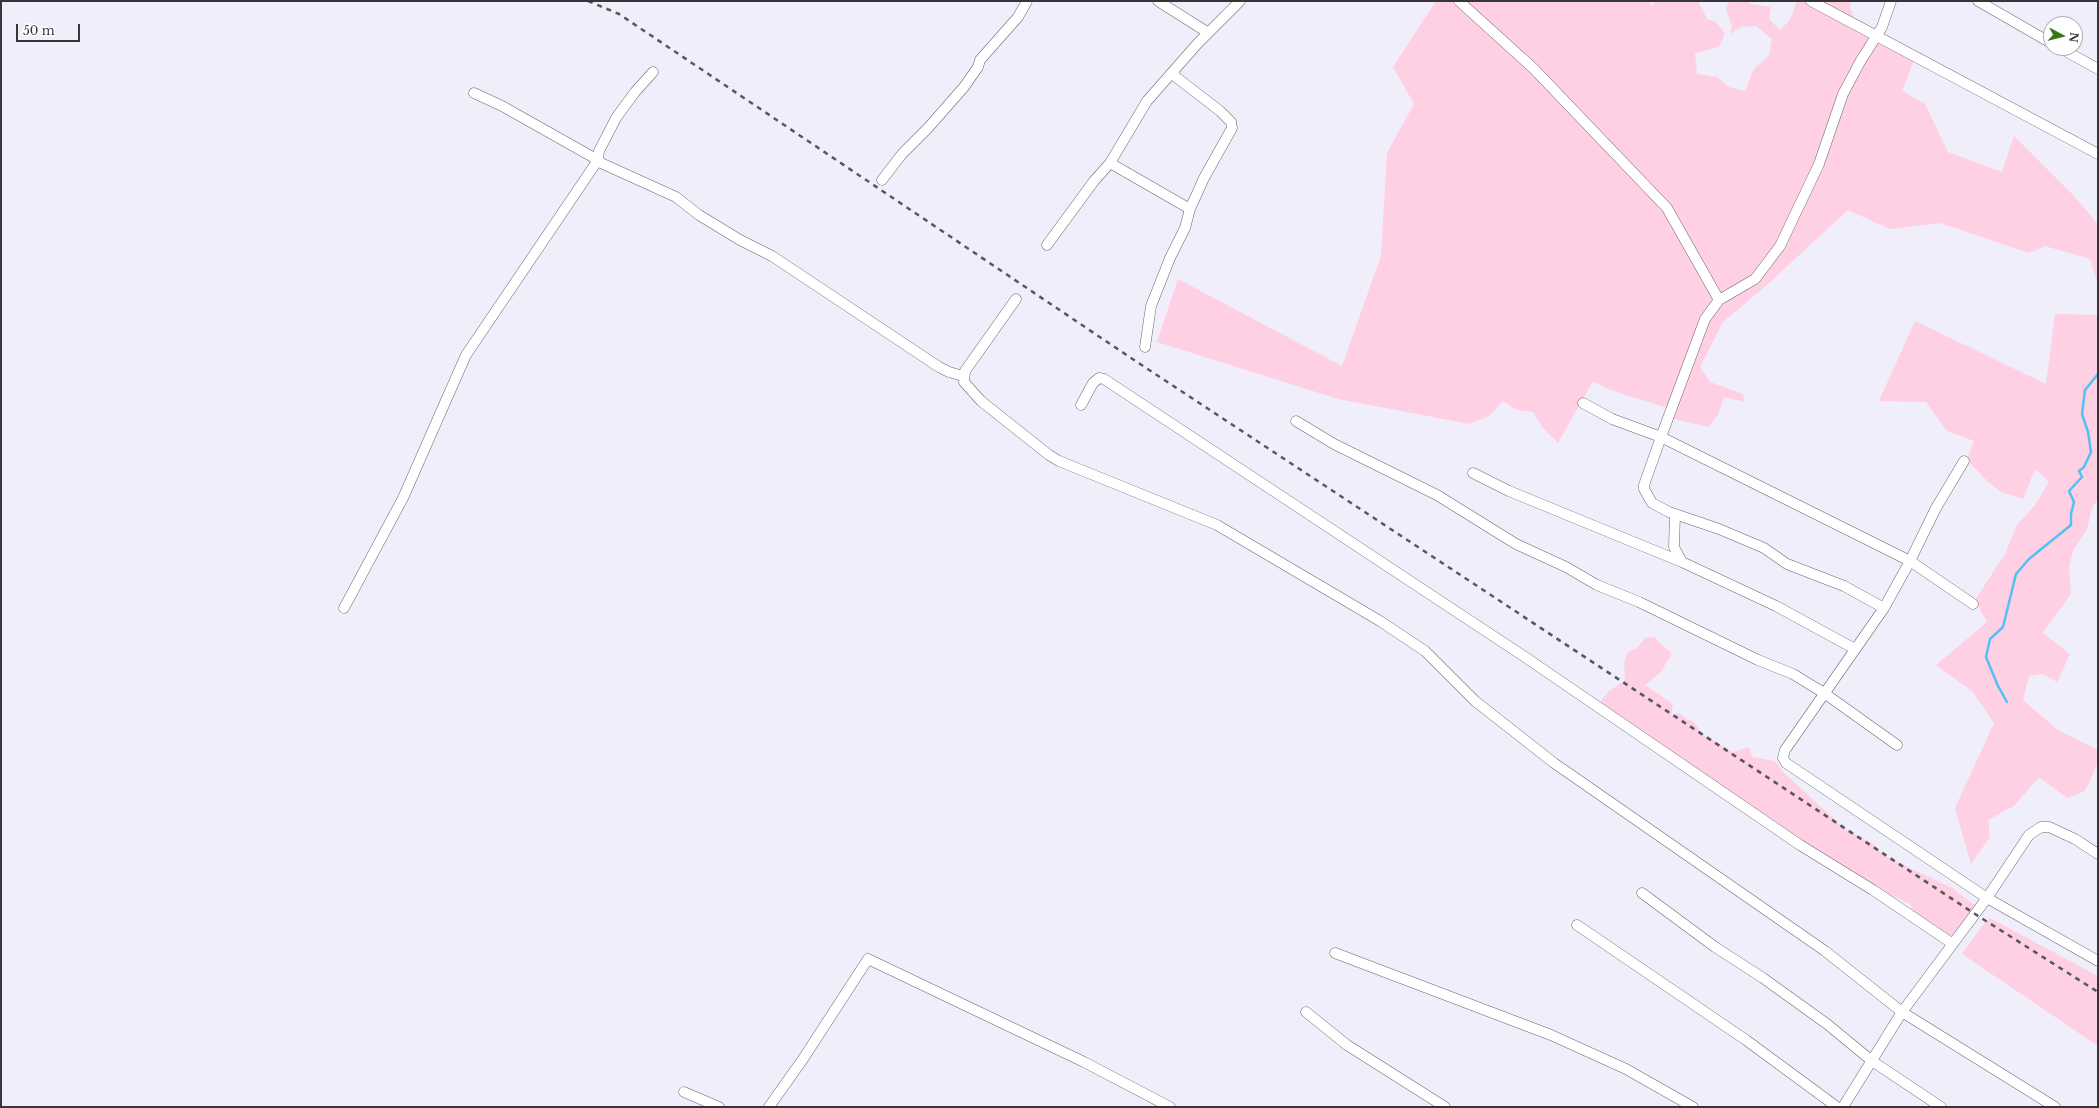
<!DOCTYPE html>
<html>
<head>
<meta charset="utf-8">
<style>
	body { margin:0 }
	#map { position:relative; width:2099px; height:1108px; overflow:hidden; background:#efeefa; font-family:"Libre Baskerville",serif }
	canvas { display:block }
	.frame { position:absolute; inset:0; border:2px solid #36363a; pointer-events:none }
	.north { position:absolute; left:2043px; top:16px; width:40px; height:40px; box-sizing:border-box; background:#fff; border:1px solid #afafb0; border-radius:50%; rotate:97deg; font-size:11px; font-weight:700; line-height:16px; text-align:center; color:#36363a }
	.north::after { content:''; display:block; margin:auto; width:14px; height:18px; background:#367716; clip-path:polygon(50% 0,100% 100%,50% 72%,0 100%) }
	.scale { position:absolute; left:16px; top:24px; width:64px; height:18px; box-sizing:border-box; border:2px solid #36363a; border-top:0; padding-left:5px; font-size:12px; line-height:14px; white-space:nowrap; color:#36363a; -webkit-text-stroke:3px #fff; paint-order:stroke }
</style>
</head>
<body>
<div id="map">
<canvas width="2099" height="1108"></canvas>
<div class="frame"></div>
<div class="north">N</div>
<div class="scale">50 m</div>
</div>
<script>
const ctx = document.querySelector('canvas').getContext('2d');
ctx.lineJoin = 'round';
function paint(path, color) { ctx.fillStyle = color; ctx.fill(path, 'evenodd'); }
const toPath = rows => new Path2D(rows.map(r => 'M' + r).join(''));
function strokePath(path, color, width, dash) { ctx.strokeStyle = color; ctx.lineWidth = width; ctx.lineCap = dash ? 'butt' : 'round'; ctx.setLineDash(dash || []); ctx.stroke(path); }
paint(toPath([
	[1436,1,1649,1,1652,6,1655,1,1701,1,1699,3,1707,19,1716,22,1725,33,1719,47,1695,53,1697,74,1717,77,1729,87,1745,91,1754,69,1769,55,1772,39,1756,26,1741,27,1730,34,1732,26,1726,9,1729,1,1747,1,1751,4,1771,7,1769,19,1780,30,1790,20,1797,1,1851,1,1850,8,1859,30,1914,60,1902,91,1925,104,1948,152,2002,172,2014,136,2075,197,2098,224,2098,285,2090,259,2045,246,2029,253,1940,223,1890,229,1848,210,1768,284,1723,322,1700,367,1710,382,1743,394,1745,402,1724,397,1718,414,1709,427,1673,419,1668,408,1613,391,1593,381,1558,443,1543,428,1533,412,1516,410,1503,401,1489,416,1470,424,1338,399,1157,342,1178,279,1342,366,1381,256,1387,153,1414,104,1393,67],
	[2055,314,2098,315,2098,499,2092,508,2087,529,2073,551,2069,567,2071,594,2043,633,2070,654,2057,682,2042,674,2029,676,2023,700,2058,730,2098,750,2098,763,2085,791,2067,798,2039,777,2014,806,1988,820,1990,837,1971,864,1955,808,1994,723,1973,692,1936,665,1987,622,1975,600,2005,554,2017,525,2035,505,2049,482,2035,469,2023,499,2001,492,1987,481,1967,460,1974,441,1947,431,1926,402,1879,401,1915,321,2046,384],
	[1654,637,1672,654,1660,673,1645,685,1673,704,1671,716,1679,713,1688,720,1694,722,1702,734,1733,752,1749,747,1752,757,1775,761,1783,772,1845,829,1872,843,1885,856,1952,888,1981,910,1953,943,1915,913,1910,904,1874,887,1617,724,1600,715,1595,709,1608,692,1625,680,1624,664,1628,652,1637,648,1645,638],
	[1990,918,2098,976,2098,1046,1962,954,1982,926]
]), '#ffd0e3');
strokePath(toPath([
	[2007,702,1998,686,1986,657,1990,639,2003,627,2016,574,2029,559,2071,525,2071,514,2074,502,2069,491,2082,477,2079,471,2084,467,2091,452,2088,432,2082,414,2085,390,2098,374]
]), '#50c2f3', 2.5);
const minor = toPath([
	[1158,1,1207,32],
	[1459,1,1533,68,1667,208,1719,300],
	[1811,1,2098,154],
	[1891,1,1882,27,1860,62,1843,94,1819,164,1780,246,1755,279,1719,300,1705,319,1661,437,1910,561,1973,604],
	[1978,1,2051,43],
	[2060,48,2098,69],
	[653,72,635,92,616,118,599,151,598,160,601,163,676,197,699,215,740,240,772,256,939,367,949,372,963,376],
	[1110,163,1190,209],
	[882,180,902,154,928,128,964,87,978,67,980,60,1018,17,1027,1],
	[1047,245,1094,181,1110,163,1147,101,1198,43,1240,1],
	[1016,299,965,371,964,382,981,401,1049,455,1059,461,1217,525,1380,621,1425,651,1475,701,1554,763,1825,951,1902,1012,2055,1107],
	[1145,347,1151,306,1170,258,1185,228,1190,209,1204,178,1232,128,1231,122,1220,111,1172,74],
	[1583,403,1612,419,1661,437,1644,485,1644,489,1652,503,1669,512,1719,529,1764,548,1787,564,1844,586,1884,608],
	[1081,405,1093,383,1099,378,1104,379,1525,657,1800,845,1873,890,1953,944],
	[1296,421,1334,444,1437,495,1516,544,1566,567,1597,585,1639,602,1758,660,1793,674,1824,693,1897,745],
	[1964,461,1936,508,1910,561,1884,608,1785,750,1783,758,1786,763,1987,898,2098,961],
	[1473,473,1509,491,1682,562],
	[1675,514,1674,547,1682,562,1776,606,1855,649],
	[344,608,403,498,466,355,598,160,502,106,474,93],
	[1642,893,1715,947,1763,978,1827,1024,1872,1061,1941,1107],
	[1577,925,1746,1040,1837,1107],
	[1335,953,1551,1035,1626,1069,1693,1107],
	[1306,1012,1347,1045,1445,1107],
	[684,1092,719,1107],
	[769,1107,803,1059,868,959,1084,1062,1170,1107],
	[1843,1107,1902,1012,1987,898,2029,835,2041,827,2049,827,2075,839,2098,854]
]);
strokePath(minor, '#676670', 11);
strokePath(minor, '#fff', 10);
strokePath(toPath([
	[588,1,619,14,1137,362,1975,914,2098,992]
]), '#57575d', 2.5, [5, 5]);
</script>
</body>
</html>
